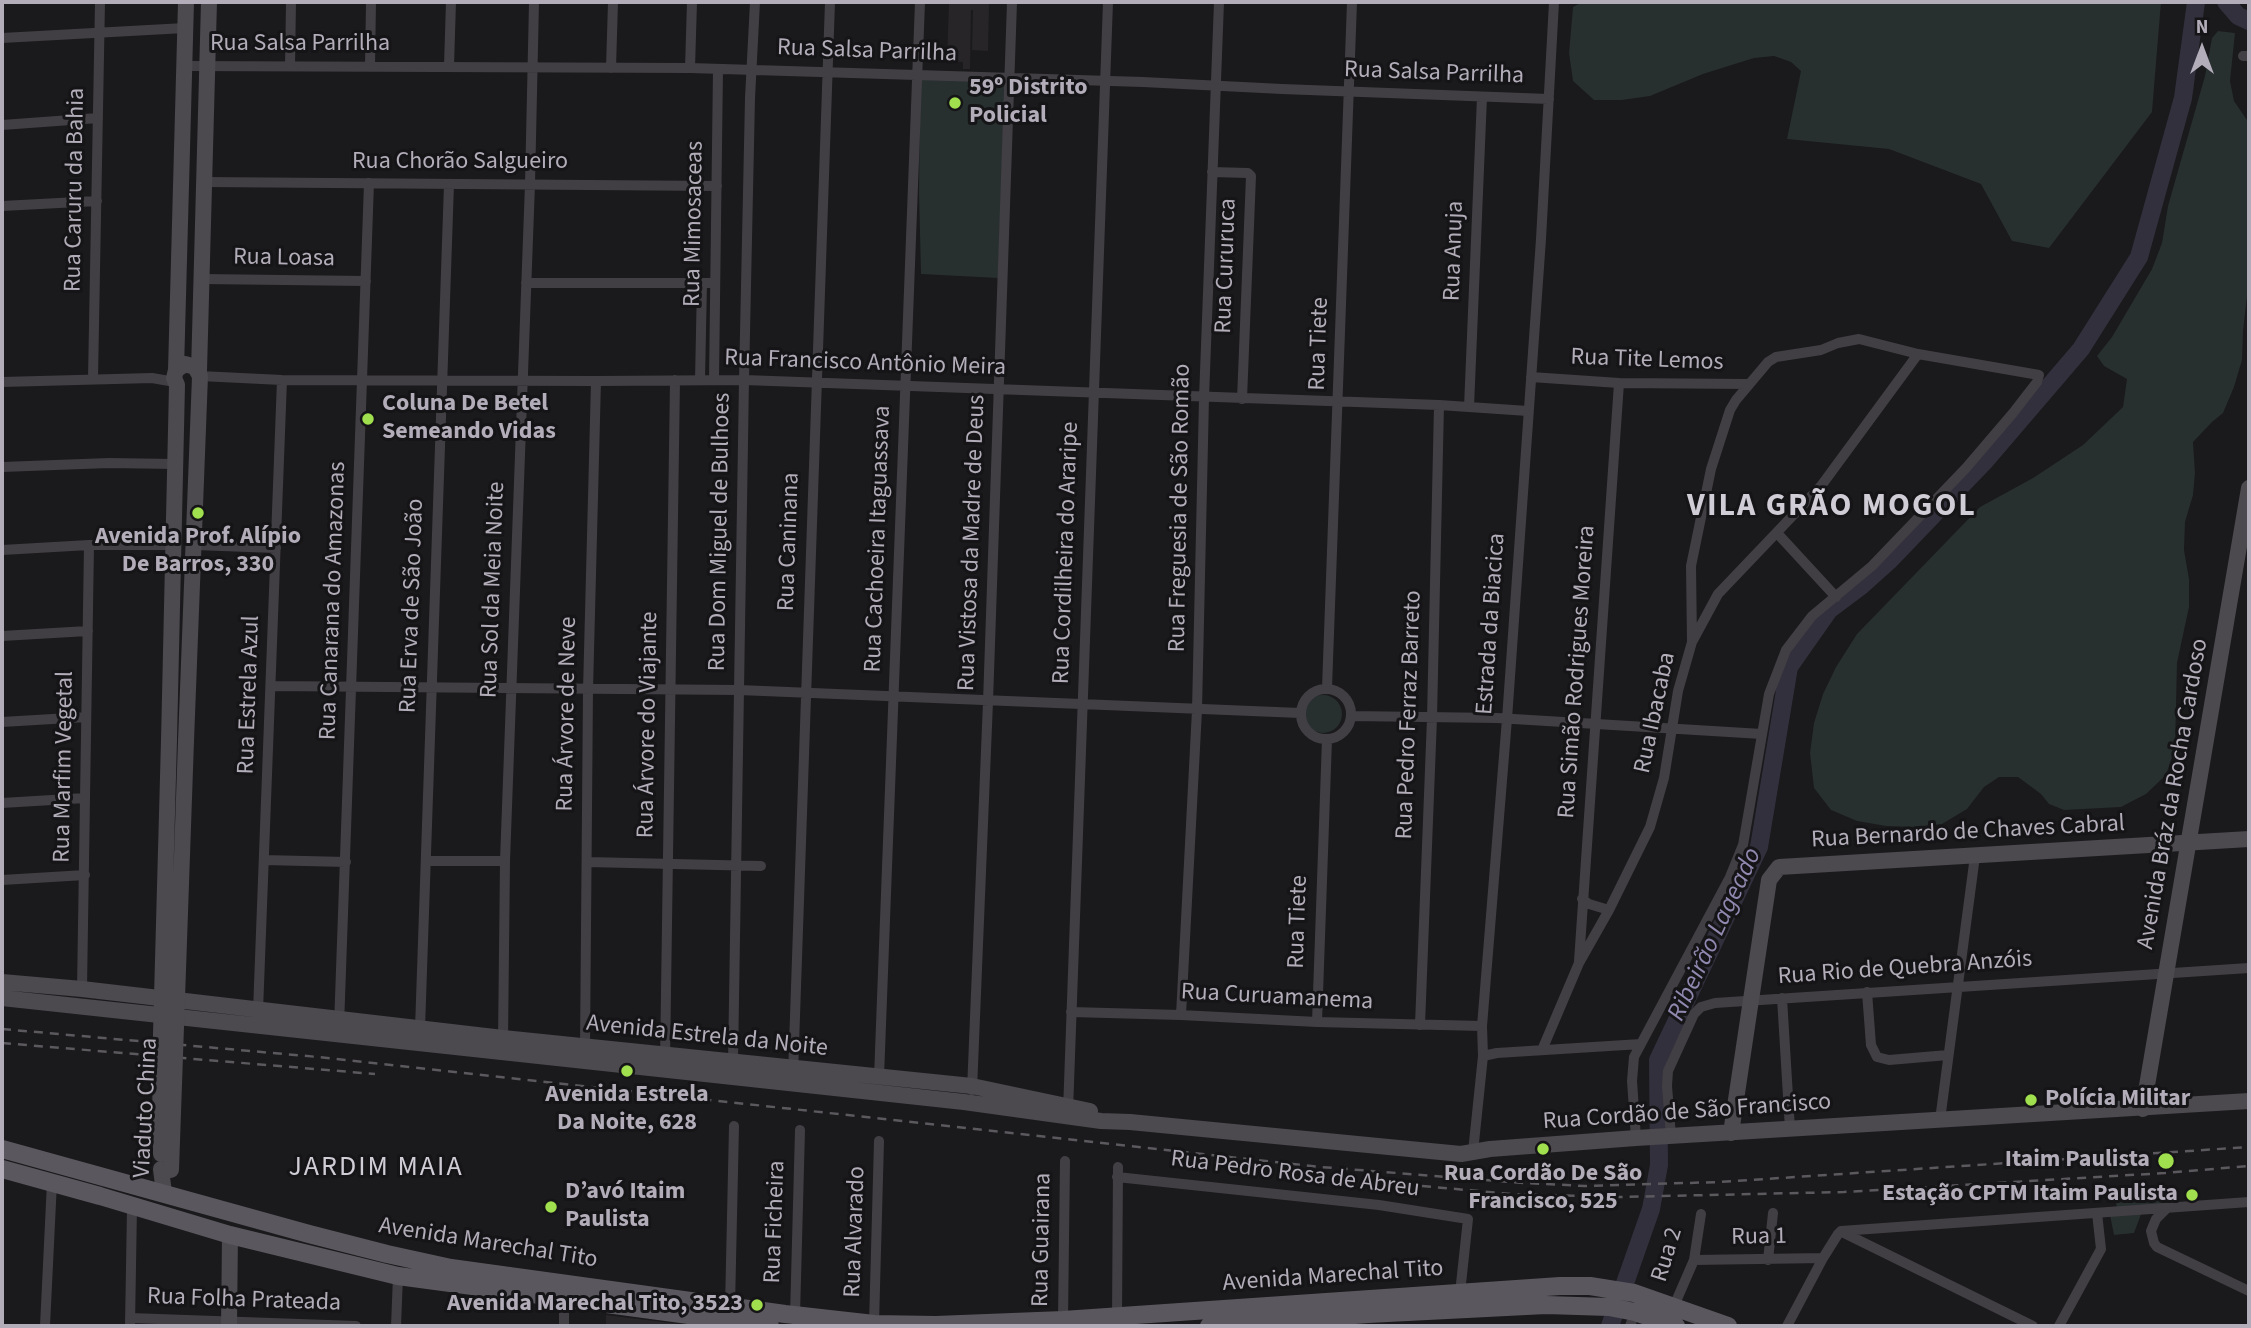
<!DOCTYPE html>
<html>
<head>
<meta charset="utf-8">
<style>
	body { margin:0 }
	#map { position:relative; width:2251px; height:1328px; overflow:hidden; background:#1a191b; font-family:"Source Sans 3",sans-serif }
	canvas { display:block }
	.frame { position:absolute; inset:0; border:4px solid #b2adb9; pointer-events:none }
	.north { position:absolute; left:2167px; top:14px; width:70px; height:70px; -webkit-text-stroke:5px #151416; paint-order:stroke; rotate:0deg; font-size:19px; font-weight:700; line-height:28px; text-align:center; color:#b2adb9 }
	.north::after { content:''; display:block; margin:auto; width:24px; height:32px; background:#b2adb9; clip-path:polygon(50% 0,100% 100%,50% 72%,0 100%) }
</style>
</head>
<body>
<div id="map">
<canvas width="2251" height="1328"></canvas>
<div class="frame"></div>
<div class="north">N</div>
</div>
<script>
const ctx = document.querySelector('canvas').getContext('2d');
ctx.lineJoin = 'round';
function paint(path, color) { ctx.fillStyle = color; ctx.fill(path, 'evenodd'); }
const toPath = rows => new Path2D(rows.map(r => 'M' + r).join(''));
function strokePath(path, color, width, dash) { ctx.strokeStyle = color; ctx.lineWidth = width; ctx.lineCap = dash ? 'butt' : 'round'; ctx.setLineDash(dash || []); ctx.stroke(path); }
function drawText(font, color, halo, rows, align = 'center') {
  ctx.font = font + ' "Source Sans 3",sans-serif'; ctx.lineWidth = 6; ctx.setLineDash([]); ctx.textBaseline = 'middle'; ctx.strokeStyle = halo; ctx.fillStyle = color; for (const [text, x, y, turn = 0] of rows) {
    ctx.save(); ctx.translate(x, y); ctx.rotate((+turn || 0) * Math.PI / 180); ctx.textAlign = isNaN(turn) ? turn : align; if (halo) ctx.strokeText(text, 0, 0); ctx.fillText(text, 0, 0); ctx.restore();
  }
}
paint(toPath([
	[949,2,992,2,989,3,988,51,972,50,973,10,971,10,970,69,963,69,963,62,947,61],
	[606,1315,695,1326,606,1326]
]), '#272528');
paint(toPath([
	[1582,2,2161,2,2152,112,2049,248,2012,241,1981,184,1889,149,1787,139,1801,71,1791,62,1774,56,1754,58,1703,74,1650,96,1622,100,1594,100,1573,81,1569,53,1573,7],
	[2218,31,2235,33,2230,81,2234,101,2249,123,2249,279,2243,331,2242,360,2234,387,2223,413,2212,422,2193,442,2195,473,2193,495,2185,522,2184,550,2189,579,2189,607,2177,663,2175,748,2166,775,2146,794,2121,807,2064,810,2049,804,2041,794,2018,777,1999,777,1984,787,1967,809,1942,824,1914,827,1886,826,1857,821,1831,810,1814,788,1810,753,1814,723,1823,694,1836,667,1857,634,1980,507,2033,478,2083,445,2123,407,2127,379,2104,366,2097,356,2112,337,2152,269,2162,243,2168,206,2205,76,2212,38],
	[920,77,1005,82,998,278,921,274,919,194],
	'1304 714a19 19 0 1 1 38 0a19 19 0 1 1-38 0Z',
	[2164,1187,2165,1207,2143,1209,2134,1233,2114,1235,2110,1215,2117,1210,2115,1192]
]), '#272f2f');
strokePath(toPath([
	[2226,2,2238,16,2249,21],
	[1610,1326,1651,1209,1659,1165,1658,1060,1759,847,1789,667,1829,610,1861,586,1890,560,1986,460,2081,349,2139,257,2183,98,2196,2]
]), '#33303e', 18);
strokePath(toPath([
	[2,38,185,28],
	[2243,56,2249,56],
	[184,66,690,68,1143,82,1282,89,1549,99],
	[290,66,291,2],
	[370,66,371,2],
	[449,66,451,2],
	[611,68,613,2],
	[690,68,692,2],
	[2,125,98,118],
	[1212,172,1248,173,1251,176,1242,399],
	[204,182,717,186],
	[2,206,97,201],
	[201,279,366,281],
	[526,283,715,283],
	[200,376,282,380,596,381,744,380,1439,405,1528,411],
	[1531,377,1619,383,1748,384],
	[93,378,100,2],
	[714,379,718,69],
	[700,380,702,283],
	[2,382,152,378,175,382],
	[1469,407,1482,97],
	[2,467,109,463,174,464],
	[1777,533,1836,597],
	[195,545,276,548],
	[2,550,89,545,173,545],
	[2,636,88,631],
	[272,686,739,690,1300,713],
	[1327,688,1352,2],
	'1301 714a25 25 0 1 1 50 0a25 25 0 1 1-50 0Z',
	[1352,716,1497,718,1762,734],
	[2,722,86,717],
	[2,803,85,798],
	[264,860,346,862],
	[426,861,505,861],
	[587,862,761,866],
	[2,880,85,875],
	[1582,899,1589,904,1609,910],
	[1579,961,1619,383],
	[82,989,89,545],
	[1867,992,1871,1045,1877,1057,1889,1060,1948,1055],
	[1782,998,1790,1129],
	[258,1011,282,380],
	[1071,1012,1181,1015,1317,1022,1482,1026],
	[1181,1015,1197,710,1204,398,1219,2],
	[1317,1022,1327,739],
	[1420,1025,1432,718,1439,405],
	[339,1026,369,183],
	[420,1029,449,184],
	[503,1041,505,861,530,184,534,2],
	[585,1047,588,690,596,381],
	[1542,1050,1579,963,1609,910,1650,827,1664,778,1678,691,1692,642,1718,594,1821,486,1918,354],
	[1483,1056,1497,1053,1641,1044],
	[665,1060,675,380],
	[733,1062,744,380,750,98,755,2],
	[793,1074,830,2],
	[879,1077,920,2],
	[972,1090,988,702,1012,2],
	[1068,1111,1108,2],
	[1940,1120,1975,856],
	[1671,1136,1667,1086,1668,1071,1694,1014,1701,1007,1715,1003,2249,968],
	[1636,1138,1632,1081,1634,1057,1730,877,1743,845,1769,694,1786,650,1812,616,1872,566,1966,468,2013,413,2037,382,2039,375,1918,354,1859,339,1838,343,1821,350,1776,357,1768,362,1736,400,1730,410,1711,469,1691,566,1692,642],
	[1473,1152,1483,1056,1482,1026,1507,719,1541,239,1554,2],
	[1117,1177,1379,1205,1468,1219,1460,1293],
	[2167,1208,2156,1219,2151,1231,2154,1243,2157,1247,2249,1291],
	[1841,1231,2249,1202],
	[1844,1233,2033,1326],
	[1694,1260,1823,1258],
	[1768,1260,1773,1213],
	[1674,1306,1694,1260,1701,1214],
	[730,1307,734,1126],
	[795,1316,800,1130],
	[1117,1317,1118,1167],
	[130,1318,356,1326],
	[1063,1320,1065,1161],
	[874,1324,879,1141],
	[45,1326,52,1182],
	[130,1326,132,1207],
	[396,1326,398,1276],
	[564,1326,564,1296],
	[1630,1326,1635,1312],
	[1787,1326,1823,1258,1838,1234,1841,1231],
	[2059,1326,2101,1249,2097,1213]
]), '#423f44', 10);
strokePath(toPath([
	[176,370,186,2],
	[199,371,209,2],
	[169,740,177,385,174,378,176,370,185,364,195,367,200,376,186,741],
	[2,982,82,989,503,1038,972,1086,1090,1111],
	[2,998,964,1102,1101,1121,1130,1122,1461,1154,1490,1149,1636,1138,2249,1101],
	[2143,1109,2249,488],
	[1731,1133,1769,880,1779,867,2249,839],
	[161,1169,164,1193],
	[229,1326,230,1235]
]), '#4c494f', 16);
strokePath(toPath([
	[2,1149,309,1234,387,1254,451,1268,785,1314,874,1324,936,1325,1063,1320,1560,1286,1590,1286,1634,1293,1728,1326],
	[2,1169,100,1196,230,1235,398,1276,770,1326],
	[1209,1326,1368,1314,1546,1305,1609,1307,1635,1312,1676,1326]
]), '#5b575e', 18);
strokePath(toPath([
	[2,1029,318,1057,1321,1167,1524,1183,1585,1186,1720,1182,2249,1147],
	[2,1043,375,1074],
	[1422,1186,1511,1194,1619,1197,1844,1192,2165,1173,2249,1166]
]), '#5b585e', 2.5, [9, 7]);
strokePath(toPath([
	[161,1154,160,1070,169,740],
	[171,1170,186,741]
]), '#4c494f', 16);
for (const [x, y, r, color] of [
	[955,103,7,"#a0df4d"],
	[368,419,7,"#a0df4d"],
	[198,513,7,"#a0df4d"],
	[627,1071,7,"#a0df4d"],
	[2031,1100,7,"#a0df4d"],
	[1543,1149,7,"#a0df4d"],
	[2166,1161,9,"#a0df4d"],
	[2192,1195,7,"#a0df4d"],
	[551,1207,7,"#a0df4d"],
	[757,1305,7,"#a0df4d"]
]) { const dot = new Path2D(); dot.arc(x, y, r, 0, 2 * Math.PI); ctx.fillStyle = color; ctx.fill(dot); strokePath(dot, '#151416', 2.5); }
drawText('24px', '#b2adb9', '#151416', [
	["Rua Salsa Parrilha",300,45],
	["Rua Salsa Parrilha",867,52,2],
	["Rua Salsa Parrilha",1434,74,2],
	["Rua Chorão Salgueiro",460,163],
	["Rua Caruru da Bahia",76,190,-89],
	["Rua Mimosaceas",695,224,-89],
	["Rua Anuja",1455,251,-88],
	["Rua Loasa",284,259,1],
	["Rua Cururuca",1227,266,-88],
	["Rua Tiete",1320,344,-88],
	["Rua Tite Lemos",1647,361,2],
	["Rua Francisco Antônio Meira",865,364,2],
	["Rua Freguesia de São Romão",1181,508,-89],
	["Rua Dom Miguel de Bulhoes",721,532,-89],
	["Rua Cachoeira Itaguassava",879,539,-88],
	["Rua Caninana",790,542,-88],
	["Rua Vistosa da Madre de Deus",973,543,-88],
	["Rua Cordilheira do Araripe",1067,553,-88],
	["Rua Sol da Meia Noite",494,590,-88],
	["Rua Canarana do Amazonas",334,601,-88],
	["Rua Erva de São João",413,606,-88],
	["Estrada da Biacica",1492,624,-86],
	["Rua Simão Rodrigues Moreira",1578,672,-86],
	["Rua Estrela Azul",250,695,-88],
	["Rua Ibacaba",1656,713,-78],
	["Rua Árvore de Neve",568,714,-89],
	["Rua Pedro Ferraz Barreto",1410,715,-88],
	["Rua Árvore do Viajante",649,725,-89],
	["Rua Marfim Vegetal",65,767,-89],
	["Avenida Bráz da Rocha Cardoso",2174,794,-80],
	["Rua Bernardo de Chaves Cabral",1968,833,-3],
	["Rua Tiete",1299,922,-88],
	["Rua Rio de Quebra Anzóis",1905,969,-4],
	["Rua Curuamanema",1277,998,3],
	["Avenida Estrela da Noite",707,1037,6],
	["Viaduto China",147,1108,-87],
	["Rua Cordão de São Francisco",1687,1113,-4],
	["Rua Pedro Rosa de Abreu",1295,1175,7],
	["Rua Ficheira",776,1222,-88],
	["Rua Alvarado",856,1232,-88],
	["Rua 1",1759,1238,-1],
	["Rua Guairana",1043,1240,-89],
	["Avenida Marechal Tito",488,1244,9],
	["Rua 2",1668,1255,-73],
	["Avenida Marechal Tito",1333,1277,-4],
	["Rua Folha Prateada",244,1301,2]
]);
drawText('bold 24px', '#b2adb9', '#151416', [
	["59º Distrito",969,89],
	["Policial",969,117],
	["Coluna De Betel",382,405],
	["Semeando Vidas",382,433],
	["Avenida Prof. Alípio",198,538,"center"],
	["De Barros, 330",198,566,"center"],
	["Avenida Estrela",627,1096,"center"],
	["Da Noite, 628",627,1124,"center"],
	["Polícia Militar",2045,1100],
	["Itaim Paulista",2150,1161,"right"],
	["Rua Cordão De São",1543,1175,"center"],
	["Francisco, 525",1543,1203,"center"],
	["D’avó Itaim",565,1193],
	["Paulista",565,1221],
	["Estação CPTM Itaim Paulista",2178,1195,"right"],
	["Avenida Marechal Tito, 3523",743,1305,"right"]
], 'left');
drawText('italic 26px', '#9188b0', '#151416', [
	["Ribeirão Lageado",1716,935,-65]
]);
ctx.letterSpacing = '2px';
drawText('28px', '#d1cdd6', '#151416', [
	["JARDIM MAIA",376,1169]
]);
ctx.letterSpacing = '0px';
ctx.letterSpacing = '2px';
drawText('bold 32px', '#d1cdd6', '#151416', [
	["VILA GRÃO MOGOL",1832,508]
]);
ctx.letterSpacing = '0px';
</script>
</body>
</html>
